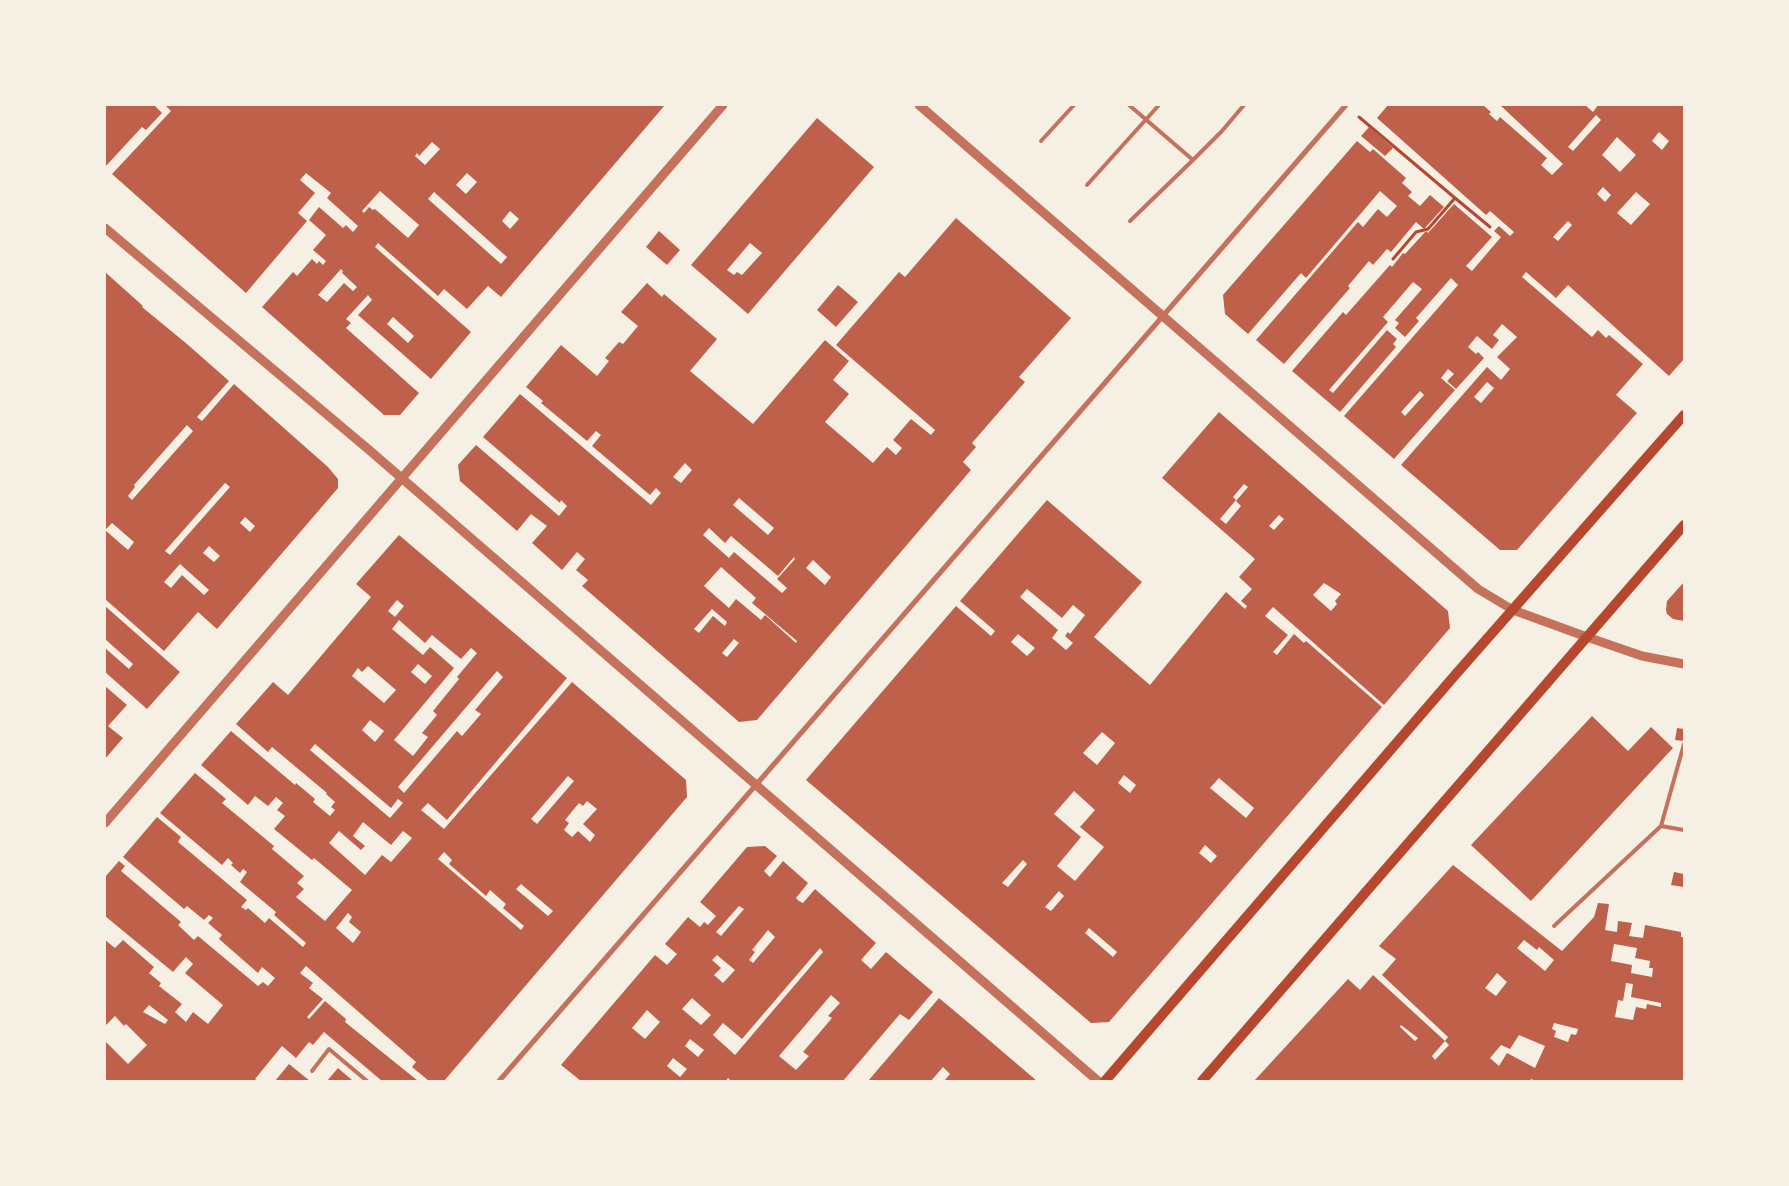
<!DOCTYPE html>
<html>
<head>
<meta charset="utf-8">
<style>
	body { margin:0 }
	#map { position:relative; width:1789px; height:1186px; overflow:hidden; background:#f6efe4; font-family:Ubuntu,sans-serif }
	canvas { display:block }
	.frame { position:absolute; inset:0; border:106px solid #f6efe4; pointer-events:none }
</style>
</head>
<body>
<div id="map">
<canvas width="1789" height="1186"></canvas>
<div class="frame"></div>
</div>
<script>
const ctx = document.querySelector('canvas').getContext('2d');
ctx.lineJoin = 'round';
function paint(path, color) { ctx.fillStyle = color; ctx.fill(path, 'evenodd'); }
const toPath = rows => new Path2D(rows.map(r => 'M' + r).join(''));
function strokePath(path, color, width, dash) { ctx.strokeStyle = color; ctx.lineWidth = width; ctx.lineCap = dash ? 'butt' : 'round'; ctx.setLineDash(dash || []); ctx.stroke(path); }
paint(toPath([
	[105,105,154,105,162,113,146,130,142,127,105,167],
	[165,105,665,105,501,297,488,286,467,309,444,289,438,296,378,243,375,247,471,332,431,379,358,315,372,300,368,295,346,319,351,323,346,328,419,393,400,415,384,415,262,307,293,272,297,276,312,259,317,264,319,261,323,265,326,261,313,250,326,235,309,220,319,207,343,228,346,225,353,232,358,226,327,198,331,193,306,173,300,180,315,193,298,213,307,221,246,293,112,174,171,111],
	[432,142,440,149,425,165,415,156,417,153,419,156],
	[467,173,477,182,466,194,456,185],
	[380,191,419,225,408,238,375,209,373,210,369,207,364,213,362,211],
	[434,192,507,257,501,264,428,199],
	[510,211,519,219,510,229,502,221],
	[341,269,343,271,342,273,357,287,353,291,344,283,327,302,318,295],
	[393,317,414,336,408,343,387,324],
	[1388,105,1483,105,1491,112,1489,114,1497,121,1500,117,1547,158,1541,165,1552,175,1563,164,1500,105,1585,105,1593,112,1598,105,1684,105,1684,359,1669,376,1568,285,1556,298,1526,272,1522,277,1592,337,1598,330,1606,338,1609,335,1643,364,1616,395,1637,413,1517,550,1500,550,1401,465,1487,367,1501,380,1510,369,1497,357,1517,337,1502,324,1493,335,1499,340,1492,349,1477,336,1468,347,1476,354,1478,352,1484,358,1456,389,1447,381,1454,374,1448,369,1441,378,1455,390,1394,459,1344,416,1458,285,1451,278,1416,318,1419,321,1405,337,1395,328,1399,323,1395,320,1422,289,1413,282,1383,317,1388,322,1329,390,1333,393,1387,330,1397,339,1393,344,1396,347,1340,412,1292,371,1343,312,1346,315,1390,265,1392,267,1403,253,1405,254,1426,231,1428,233,1454,204,1492,237,1466,266,1472,271,1501,237,1494,231,1499,226,1510,236,1514,232,1490,211,1486,215,1377,118],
	[1596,115,1601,120,1573,151,1568,147],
	[1659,132,1669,141,1662,150,1652,141],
	[1617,137,1636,155,1620,172,1602,155],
	[1603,187,1611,195,1605,202,1597,194],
	[1636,192,1650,204,1631,225,1617,213],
	[1568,221,1572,225,1558,241,1553,237],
	[1487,382,1494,388,1481,403,1474,397],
	[1420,391,1424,395,1405,416,1401,412],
	[817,118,874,167,748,314,691,265],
	[750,243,762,253,742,275,737,272,734,275,727,270],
	[1369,127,1393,148,1385,156,1361,136],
	[1357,141,1370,152,1373,149,1406,178,1402,183,1412,192,1408,196,1420,206,1430,195,1444,207,1424,229,1416,222,1391,252,1387,249,1373,265,1369,261,1348,286,1350,288,1284,364,1256,340,1358,222,1363,227,1378,209,1387,217,1397,206,1380,191,1306,278,1301,273,1248,334,1225,314,1223,295],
	[956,218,1071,318,1019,377,1025,382,972,443,976,447,963,462,971,470,757,720,739,722,582,586,588,580,576,570,585,559,577,552,562,570,532,543,547,526,531,514,517,531,460,481,458,465,476,445,559,516,567,506,561,500,560,503,483,437,520,394,651,505,661,493,656,488,650,495,592,446,601,435,596,431,587,441,541,403,543,401,526,387,561,345,597,376,609,361,605,358,619,342,623,344,638,326,621,312,647,283,662,297,664,294,717,339,690,371,753,424,825,340,849,361,833,380,849,394,825,422,873,463,887,447,896,455,902,448,893,440,911,419,931,435,935,430,836,345,899,272,905,277],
	[685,463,692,470,681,483,673,477],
	[739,498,774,528,768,535,733,505],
	[709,528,725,543,731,536,778,576,794,557,795,559,777,579,787,588,782,593,734,552,729,558,703,535],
	[813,560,831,577,825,585,806,568],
	[721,567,756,598,752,603,797,641,796,643,765,615,761,620,736,599,729,608,704,586],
	[712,609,727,622,725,626,713,616,699,633,694,629],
	[734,639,739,643,727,657,722,653],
	[659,231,680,250,667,265,646,247],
	[105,272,143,306,142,307,187,344,229,381,197,417,202,421,234,384,328,467,338,479,338,488,217,629,198,612,164,651,105,599],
	[187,425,193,431,132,500,128,496,135,487,134,485],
	[225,483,230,487,170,555,165,551],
	[245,517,255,526,250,532,240,523],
	[112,523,134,542,128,550,105,530],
	[209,546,220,556,214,562,203,553],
	[180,564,209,590,204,595,182,575,171,588,164,582],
	[838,285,858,302,836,327,817,310],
	[1219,412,1448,611,1450,628,1384,705,1273,607,1265,616,1288,635,1273,652,1277,655,1294,634,1304,643,1306,641,1382,707,1109,1022,1091,1023,806,780,956,606,991,636,995,631,960,601,1047,500,1142,582,1094,637,1150,685,1226,592,1245,609,1247,606,1241,601,1252,589,1239,577,1255,559,1162,478],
	[1244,484,1248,487,1236,501,1241,506,1226,524,1220,519,1236,500,1233,497],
	[1279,515,1284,519,1274,530,1269,526],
	[1324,583,1341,594,1335,601,1337,604,1331,611,1313,595],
	[1027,589,1062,618,1073,605,1085,615,1070,634,1068,632,1065,636,1073,643,1066,650,1052,638,1058,630,1020,597],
	[1018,634,1035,648,1027,656,1011,642],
	[1102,732,1115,743,1097,765,1083,753],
	[1124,775,1136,785,1130,793,1118,783],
	[1219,778,1254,808,1246,818,1210,788],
	[1074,791,1095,810,1080,827,1104,847,1075,881,1057,866,1081,837,1054,814],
	[1205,845,1217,856,1211,863,1199,853],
	[1023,860,1027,864,1008,887,1002,883],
	[1059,891,1064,896,1051,911,1045,907],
	[1089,928,1117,952,1113,957,1085,933],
	[399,535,567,678,447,820,428,803,421,810,444,829,572,682,686,780,687,797,444,1081,429,1081,412,1067,416,1062,306,966,300,973,313,983,309,988,323,999,307,1017,309,1019,325,1001,346,1019,345,1022,418,1081,382,1081,324,1032,313,1045,309,1042,296,1058,282,1046,255,1079,259,1081,105,1081,105,1041,128,1064,147,1045,126,1024,124,1026,115,1016,105,1026,105,940,115,948,123,940,154,967,149,973,161,983,159,986,182,1004,175,1012,186,1022,193,1012,208,1024,223,1005,185,973,193,964,186,957,173,972,105,916,105,877,119,861,125,866,121,871,181,922,178,925,194,940,198,936,258,986,263,982,268,986,275,978,262,967,258,973,219,939,222,935,208,923,213,918,209,915,204,920,187,906,184,909,123,857,157,817,181,837,178,842,247,900,241,907,246,910,248,908,265,923,269,918,303,947,306,943,274,915,276,912,240,882,247,872,243,869,240,873,231,865,233,863,228,858,222,865,160,813,195,773,226,799,222,803,274,846,272,849,304,876,297,883,304,889,296,897,325,921,352,890,314,858,312,860,274,829,285,816,277,810,283,803,276,797,268,806,255,796,248,805,201,765,231,731,295,785,296,783,315,799,313,802,330,816,335,810,331,807,335,802,326,794,327,793,272,747,268,752,236,724,273,682,288,695,371,597,356,584],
	[397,600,404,606,395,617,388,611],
	[399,620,425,643,432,635,461,659,471,648,477,653,457,677,459,679,433,711,437,715,422,733,428,737,413,756,394,740,454,668,430,647,423,655,392,629],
	[418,664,432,676,425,684,411,672],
	[368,666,396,690,384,703,352,676,358,668,362,672],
	[497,671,503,677,475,710,481,714,462,736,457,731,404,793,398,787],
	[370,720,384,731,375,742,362,730],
	[315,744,391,808,398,799,403,803,390,818,310,750],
	[568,776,574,781,537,824,531,819],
	[587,801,597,809,583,824,595,835,590,842,578,831,572,837,564,830,569,823,565,820,579,803,583,806],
	[363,822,391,845,403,831,412,838,391,862,382,855,365,875,329,843,339,831,361,850,365,846,353,836],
	[444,852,452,860,449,864,486,896,490,890,506,904,503,908,524,926,521,930,438,859],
	[521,884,553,911,548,916,516,889],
	[348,913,352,917,349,922,361,932,353,943,336,928],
	[149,1005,168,1020,165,1024,143,1012],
	[1684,582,1684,621,1673,619,1667,614,1666,610,1667,601],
	[105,606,180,672,147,709,105,672,105,648,129,669,133,664,105,639],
	[105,686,127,705,108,726,123,738,105,759],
	[1592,716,1628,751,1651,727,1673,748,1531,901,1471,845],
	[1677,728,1684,729,1684,741,1675,740],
	[765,846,777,856,764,871,770,877,783,861,808,883,796,898,799,901,803,903,815,889,876,943,861,960,871,969,886,952,933,992,909,1020,900,1014,843,1081,731,1081,728,1078,726,1081,581,1081,561,1065,655,955,667,965,677,954,665,944,688,917,700,927,704,922,708,925,716,916,700,902,747,847],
	[739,906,744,909,721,936,716,932],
	[768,930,775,937,753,963,749,960,755,952,752,950],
	[820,948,823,952,735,1055,713,1035,723,1023,742,1039],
	[717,955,735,970,723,983,714,975,721,968,712,960],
	[831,995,840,1003,828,1016,832,1018,803,1052,809,1056,796,1070,779,1056],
	[692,998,711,1015,701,1025,682,1009],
	[647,1010,660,1022,645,1039,632,1028],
	[690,1039,704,1050,698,1057,685,1046],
	[673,1058,687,1069,680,1077,667,1066],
	[1453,865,1562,951,1594,917,1598,903,1609,904,1605,930,1617,932,1618,921,1632,923,1629,936,1643,938,1645,925,1681,932,1681,937,1684,937,1684,1081,1536,1081,1531,1079,1530,1081,1254,1081,1348,979,1360,990,1373,975,1445,1041,1432,1056,1435,1060,1449,1045,1445,1041,1448,1037,1382,975,1396,959,1379,946],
	[1524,940,1537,950,1539,947,1554,960,1545,971,1517,948],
	[1614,944,1637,948,1635,958,1650,961,1649,968,1653,968,1652,977,1631,973,1632,965,1611,961],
	[1497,973,1507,982,1496,996,1485,988],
	[1626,983,1633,984,1631,997,1661,1003,1661,1007,1647,1004,1646,1009,1636,1007,1633,1020,1615,1017,1618,1000,1623,1001],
	[1554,1023,1578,1029,1576,1035,1571,1034,1568,1042,1554,1037,1556,1031,1552,1029],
	[1401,1025,1418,1038,1415,1041,1400,1027],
	[1519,1035,1545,1046,1535,1068,1507,1053,1499,1066,1490,1058,1501,1045,1510,1049],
	[1674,872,1684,874,1684,887,1671,885],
	[939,998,976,1029,1037,1081,944,1081,950,1074,943,1067,931,1081,868,1081],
	[289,1064,310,1081,275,1081],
	[338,1068,353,1081,327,1081]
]), '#bf614a');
strokePath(toPath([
	[1359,117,1455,198,1428,229,1416,232,1393,259],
	[1455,198,1490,227]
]), '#b5482f', 3);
strokePath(toPath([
	[1129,105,1193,160,1222,131,1244,105],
	[1041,141,1074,105],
	[1087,185,1159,105],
	[1130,221,1193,160],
	[1661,826,1684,830],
	[1554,926,1661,826,1684,744],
	[312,1071,329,1049,367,1081]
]), '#c5725c', 4);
strokePath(toPath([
	[499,1081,1346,105]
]), '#c5725c', 5);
strokePath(toPath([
	[919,105,1478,589,1513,610,1587,637,1642,656,1684,664],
	[105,228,368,449,1098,1081],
	[105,823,723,105]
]), '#c5725c', 9);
strokePath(toPath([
	[1105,1081,1456,674,1684,415],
	[1202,1081,1684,525]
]), '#b5482f', 10);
</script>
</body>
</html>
